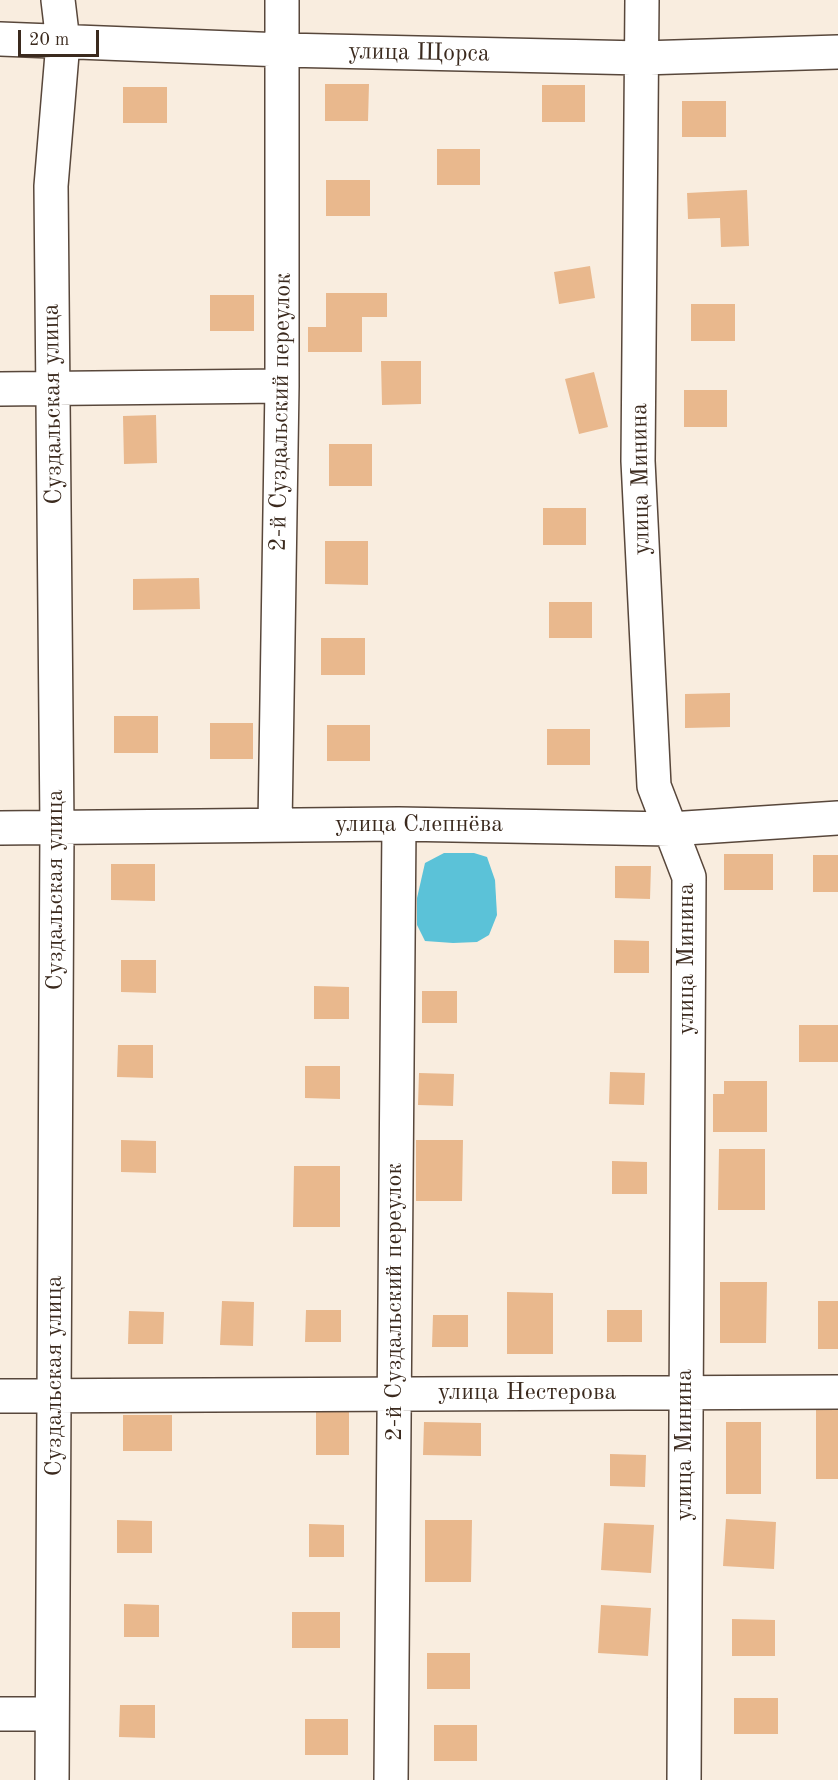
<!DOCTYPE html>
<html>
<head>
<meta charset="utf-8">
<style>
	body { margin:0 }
	#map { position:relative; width:838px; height:1780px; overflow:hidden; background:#f9eddf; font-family:"Old Standard TT",serif }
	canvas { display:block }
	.scale { position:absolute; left:18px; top:30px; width:81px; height:27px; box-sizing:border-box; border:3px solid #3b2a1e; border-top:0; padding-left:8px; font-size:18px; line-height:21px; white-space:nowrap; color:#3b2a1e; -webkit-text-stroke:4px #fff; paint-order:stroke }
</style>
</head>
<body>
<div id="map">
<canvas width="838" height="1780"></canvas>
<div class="scale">20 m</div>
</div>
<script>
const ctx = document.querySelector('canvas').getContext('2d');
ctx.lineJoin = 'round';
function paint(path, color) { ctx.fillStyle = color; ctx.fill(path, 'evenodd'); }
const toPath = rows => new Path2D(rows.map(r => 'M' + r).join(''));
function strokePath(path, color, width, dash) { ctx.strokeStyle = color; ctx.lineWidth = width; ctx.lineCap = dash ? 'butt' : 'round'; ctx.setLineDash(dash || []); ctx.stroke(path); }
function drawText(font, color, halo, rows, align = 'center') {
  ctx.font = font + ' "Old Standard TT",serif'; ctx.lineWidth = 5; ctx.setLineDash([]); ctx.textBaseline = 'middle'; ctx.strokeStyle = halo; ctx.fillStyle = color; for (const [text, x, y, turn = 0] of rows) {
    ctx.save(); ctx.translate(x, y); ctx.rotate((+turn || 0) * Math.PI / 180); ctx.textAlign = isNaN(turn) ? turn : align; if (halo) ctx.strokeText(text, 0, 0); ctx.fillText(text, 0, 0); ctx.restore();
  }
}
paint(toPath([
	[444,853,474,853,487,857,495,880,497,915,489,935,477,942,453,943,425,941,417,925,417,898,425,863]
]), '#5bc2d8');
paint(toPath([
	[325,84,369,84,368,121,325,121],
	[542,85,585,85,585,122,542,122],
	[123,87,167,87,167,123,123,123],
	[682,101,726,101,726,137,682,137],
	[437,149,480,149,480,185,437,185],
	[326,180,370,180,370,216,326,216],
	[747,190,749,246,721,247,720,218,688,219,687,193],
	[590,266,595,298,559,304,554,272],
	[326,293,387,293,387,317,362,317,362,352,308,352,308,327,326,327],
	[210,295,254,295,254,331,210,331],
	[691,304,735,304,735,341,691,341],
	[381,361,421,361,421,404,382,405],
	[594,372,608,427,579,434,565,379],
	[684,390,727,390,727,427,684,427],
	[156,415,157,463,124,464,123,416],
	[329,444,372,444,372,486,329,486],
	[543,508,586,508,586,545,543,545],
	[325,541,368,541,368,585,325,584],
	[199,578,200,609,133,610,133,579],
	[549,602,592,602,592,638,549,638],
	[321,638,365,638,365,675,321,675],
	[730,693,730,727,685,728,685,694],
	[114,716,158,716,158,753,114,753],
	[210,723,253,723,253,759,210,759],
	[327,725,370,725,370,761,327,761],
	[547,729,590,729,590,765,547,765],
	[724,854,773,854,773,890,724,890],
	[813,855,838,855,838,892,813,892],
	[111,864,155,864,155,901,111,900],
	[615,866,651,866,650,899,615,898],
	[614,940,649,941,649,973,614,973],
	[121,960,156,960,156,993,121,992],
	[314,986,349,987,349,1019,314,1019],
	[422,991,457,991,457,1023,422,1023],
	[799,1025,838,1025,838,1062,799,1062],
	[118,1045,153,1045,153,1078,117,1077],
	[305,1066,340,1066,340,1099,305,1098],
	[610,1072,645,1073,644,1105,609,1104],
	[419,1073,454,1074,453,1106,418,1105],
	[724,1081,767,1081,767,1132,713,1132,713,1094,724,1094],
	[121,1140,156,1141,156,1173,121,1172],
	[416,1140,463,1140,462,1201,416,1201],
	[719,1149,765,1149,765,1210,718,1210],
	[612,1161,647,1162,647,1194,612,1194],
	[294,1166,340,1166,340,1227,293,1227],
	[720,1282,767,1282,766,1343,720,1343],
	[507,1292,553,1293,553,1354,507,1354],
	[222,1301,254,1302,253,1346,220,1345],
	[818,1301,838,1301,838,1349,818,1349],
	[306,1310,341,1310,341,1342,305,1342],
	[607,1310,642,1310,642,1342,607,1342],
	[129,1311,164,1312,163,1344,128,1344],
	[433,1315,468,1315,468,1347,432,1347],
	[816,1407,838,1407,838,1479,816,1479],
	[316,1411,349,1411,349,1455,316,1455],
	[123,1415,172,1415,172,1451,123,1451],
	[424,1422,481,1423,481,1456,423,1455],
	[726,1422,761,1422,761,1494,726,1494],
	[610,1454,646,1455,645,1487,610,1486],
	[726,1519,776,1522,774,1569,723,1566],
	[117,1520,152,1521,152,1553,117,1553],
	[425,1520,472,1520,471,1582,425,1582],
	[604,1523,654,1525,651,1573,601,1570],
	[309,1524,344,1525,344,1557,309,1557],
	[124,1604,159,1605,159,1637,124,1637],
	[601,1605,651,1608,648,1656,598,1653],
	[292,1612,340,1612,340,1648,292,1648],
	[732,1619,775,1620,775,1656,732,1656],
	[427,1653,470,1653,470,1689,427,1689],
	[734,1698,778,1698,778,1734,734,1734],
	[120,1705,155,1705,155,1738,119,1737],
	[305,1719,348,1719,348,1755,305,1755],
	[434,1725,477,1725,477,1761,434,1761]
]), '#e9b88d');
const minor = toPath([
	[642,0,638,461,654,786,689,877,684,1780],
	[0,39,283,50,642,58,838,52],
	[0,389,282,386],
	[275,825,282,386,282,0],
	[0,828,399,824,670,829,838,818],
	[0,1396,838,1392],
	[0,1714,52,1714],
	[52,1780,57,828,51,186,63,42,58,0],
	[391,1780,399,824]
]);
strokePath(minor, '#58473b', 36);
strokePath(minor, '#fff', 33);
drawText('24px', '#3b2a1e', '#fff', [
	["улица Щорса",419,53,1],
	["Суздальская улица",53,404,-91],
	["2-й Суздальский переулок",281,412,-89],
	["улица Минина",641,479,-91],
	["улица Слепнёва",419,825],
	["Суздальская улица",56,890,-90],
	["улица Минина",687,959,-90],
	["2-й Суздальский переулок",395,1302,-90],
	["Суздальская улица",55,1376,-90],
	["улица Нестерова",527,1393],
	["улица Минина",685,1445,-90]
]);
</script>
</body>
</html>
